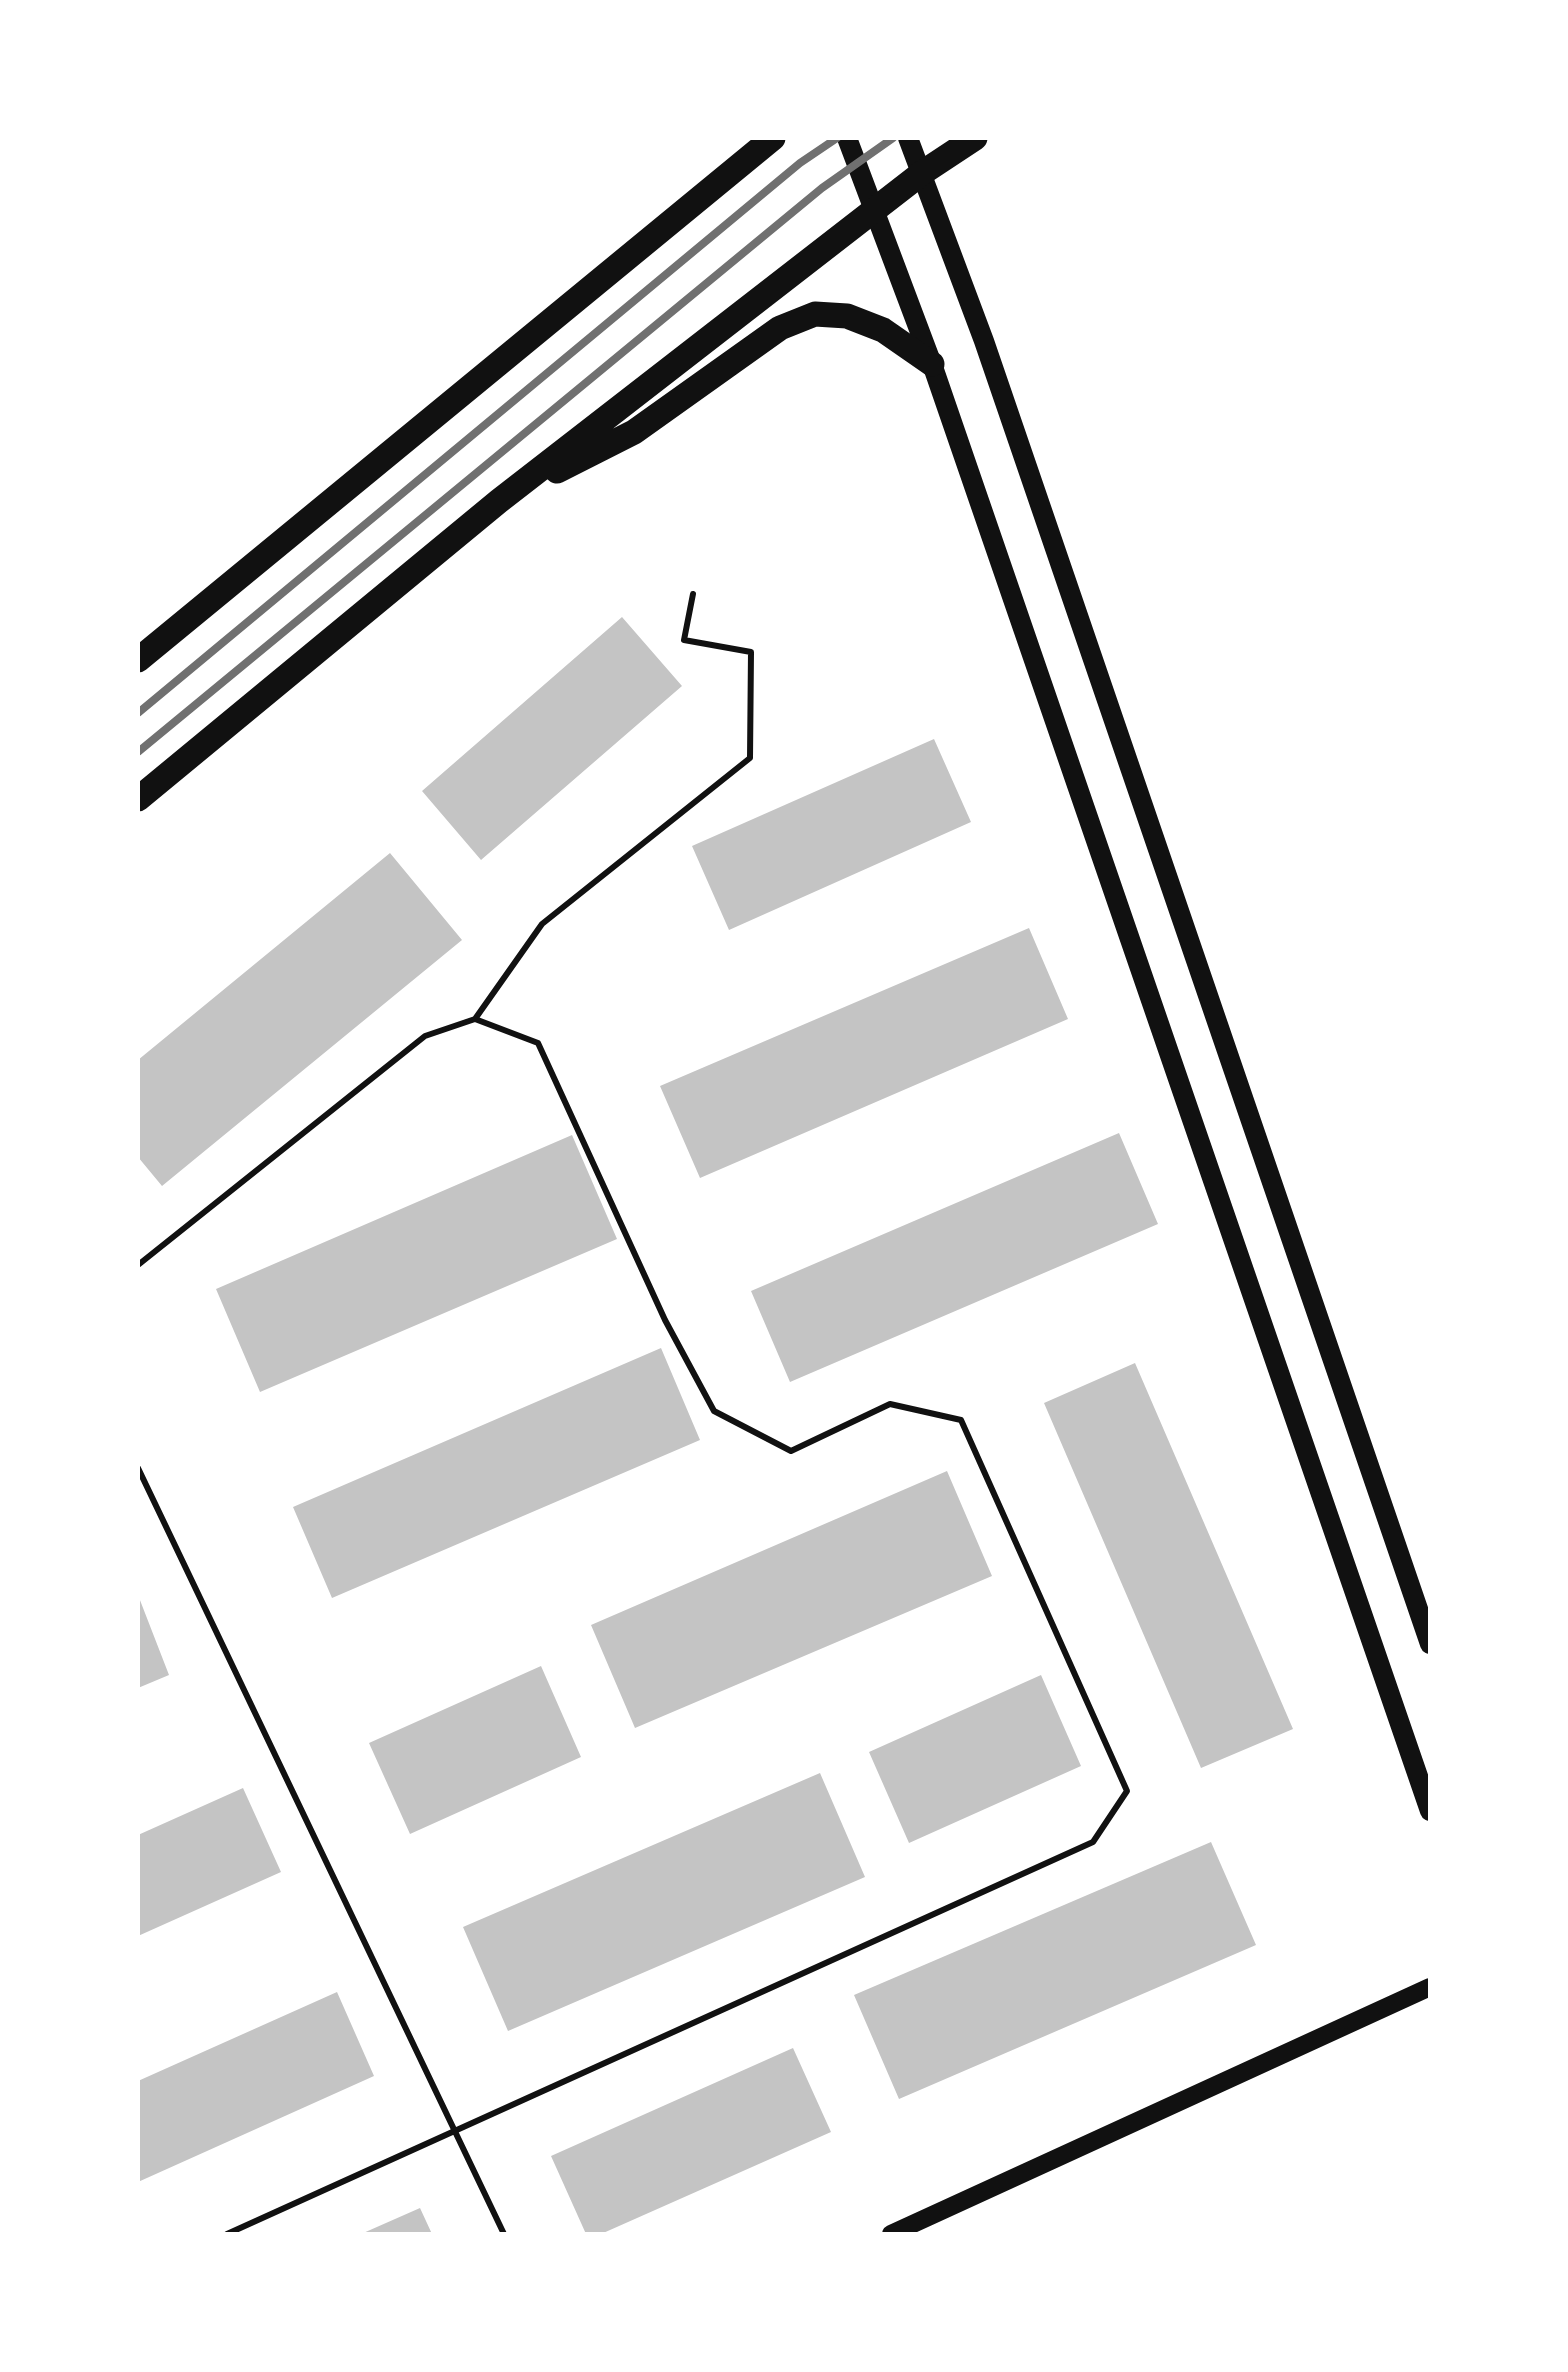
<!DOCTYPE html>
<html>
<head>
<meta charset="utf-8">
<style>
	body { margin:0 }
	#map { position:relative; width:1568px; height:2372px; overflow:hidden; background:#fff; font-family:Manrope,sans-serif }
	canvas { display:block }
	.frame { position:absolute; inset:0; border:140px solid #fff; pointer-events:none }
</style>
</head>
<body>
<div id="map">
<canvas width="1568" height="2372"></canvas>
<div class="frame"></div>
</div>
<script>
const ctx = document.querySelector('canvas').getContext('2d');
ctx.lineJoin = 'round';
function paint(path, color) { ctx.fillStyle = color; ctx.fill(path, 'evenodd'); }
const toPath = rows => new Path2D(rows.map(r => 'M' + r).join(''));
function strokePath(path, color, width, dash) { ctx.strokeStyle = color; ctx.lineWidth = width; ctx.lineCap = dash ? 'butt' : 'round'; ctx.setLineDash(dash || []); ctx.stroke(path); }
paint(toPath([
	[622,617,682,686,481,860,422,791],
	[934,739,971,822,729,930,692,846],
	[390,853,462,940,162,1186,138,1157,138,1060],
	[1029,928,1068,1019,700,1178,660,1086],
	[1119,1133,1158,1224,790,1382,751,1291],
	[572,1135,617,1239,260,1392,216,1289],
	[661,1348,700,1440,332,1598,293,1507],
	[1135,1363,1293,1729,1201,1768,1044,1403],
	[947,1471,992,1576,635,1728,591,1625],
	[138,1595,169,1675,138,1688],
	[541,1666,581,1757,410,1834,369,1743],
	[1041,1675,1081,1766,909,1843,869,1752],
	[820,1773,865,1877,508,2031,463,1927],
	[243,1788,281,1872,138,1936,138,1835],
	[1211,1842,1256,1945,899,2099,854,1995],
	[337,1992,374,2076,138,2182,138,2081],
	[793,2048,831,2132,601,2234,586,2234,551,2156],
	[420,2208,432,2234,361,2234]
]), '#c4c4c4');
strokePath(toPath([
	[475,1019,542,924,750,758,751,652,684,640,693,594],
	[138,1265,425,1036,475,1019,538,1043,665,1320,714,1411,791,1451,890,1404,961,1420,1127,1791,1093,1842,227,2234],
	[138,1468,504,2234]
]), '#111', 6);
strokePath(toPath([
	[891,2234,1430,1987]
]), '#111', 18);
strokePath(toPath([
	[847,138,932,364,1430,1811],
	[908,138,984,341,1430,1644]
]), '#111', 20);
strokePath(toPath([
	[557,471,634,432,780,328,815,314,847,316,883,330,932,364],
	[138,660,773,138],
	[138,799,499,501,922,173,975,138]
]), '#111', 25);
strokePath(toPath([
	[138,713,800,163,837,138],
	[138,752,822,188,893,138]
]), '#707070', 8);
</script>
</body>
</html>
